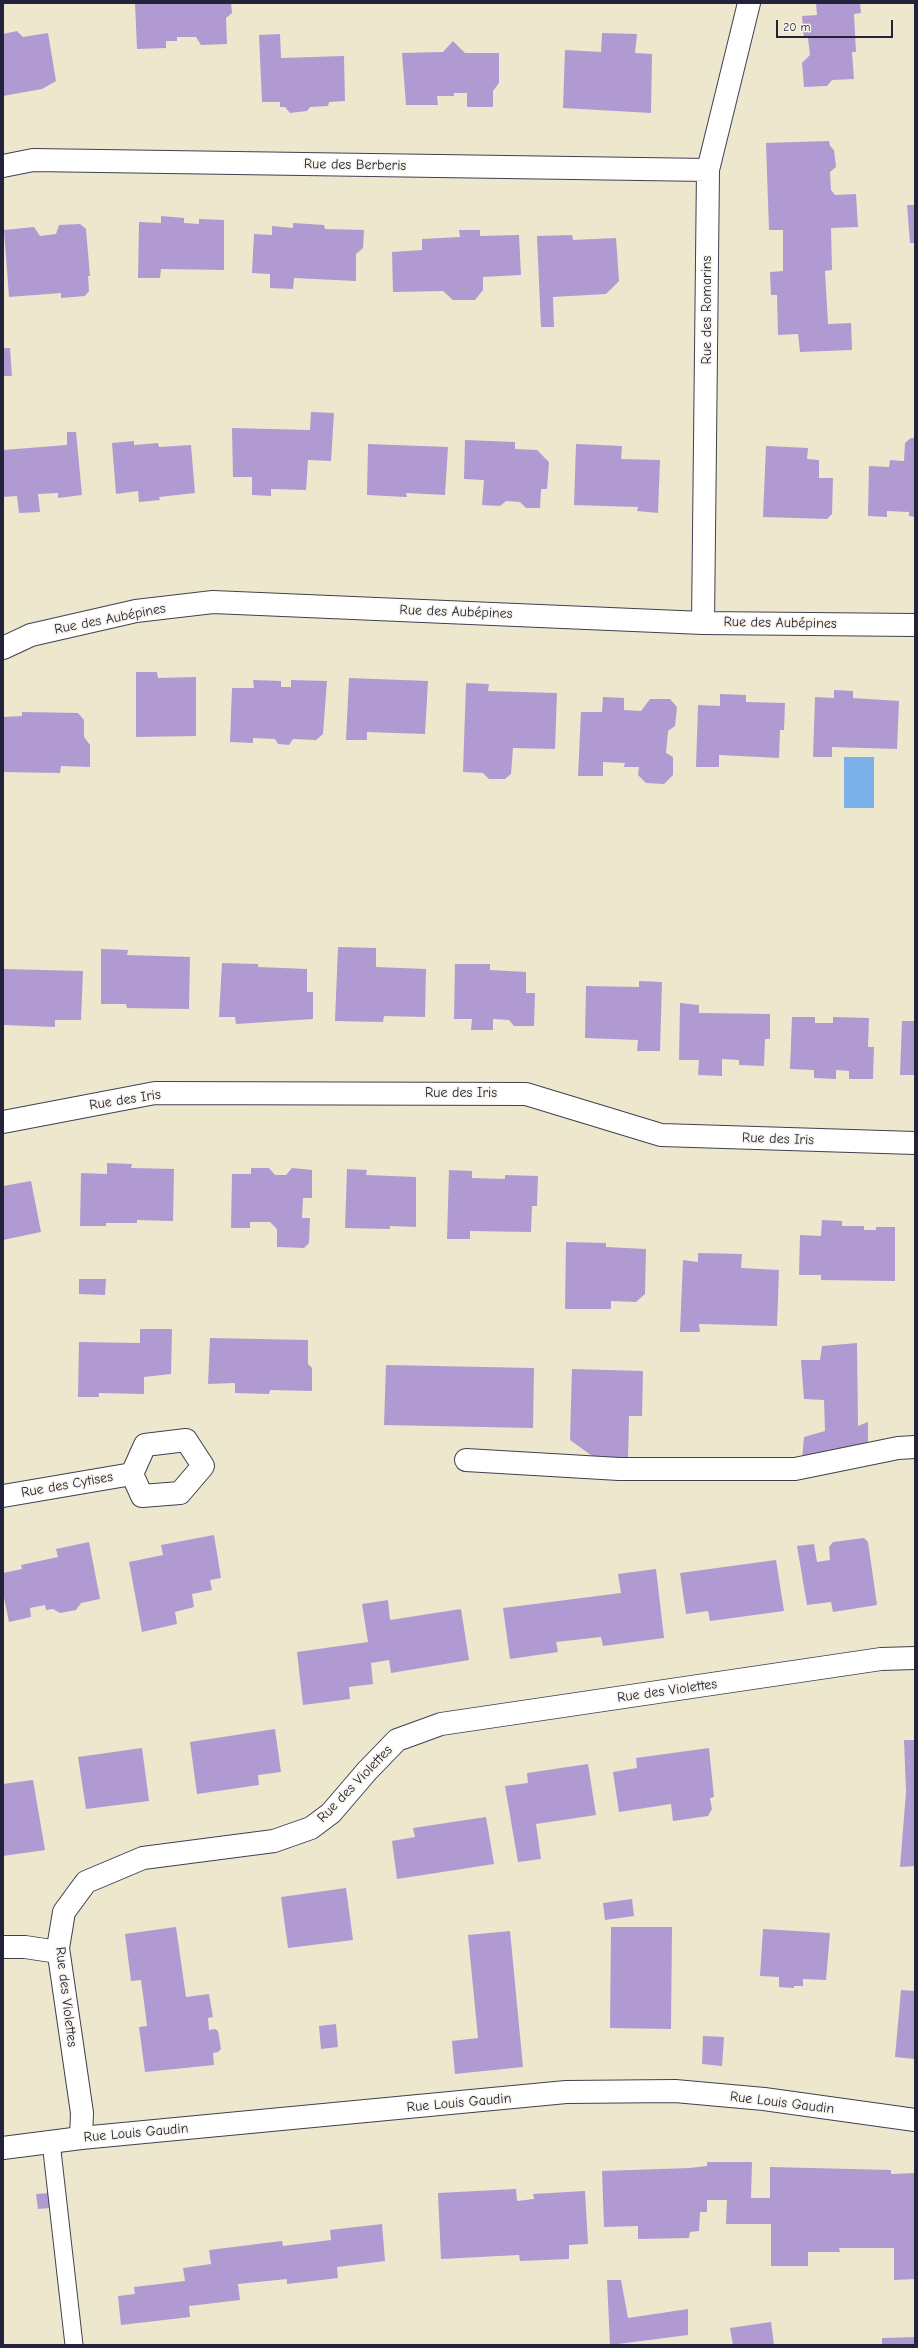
<!DOCTYPE html>
<html>
<head>
<meta charset="utf-8">
<style>
	body { margin:0 }
	#map { position:relative; width:918px; height:2348px; overflow:hidden; background:#ede7cd; font-family:"Comic Neue",sans-serif }
	canvas { display:block }
	.frame { position:absolute; inset:0; border:4px solid #22223b; pointer-events:none }
	.scale { position:absolute; left:776px; top:20px; width:117px; height:18px; box-sizing:border-box; border:2px solid #22223b; border-top:0; padding-left:5px; font-size:12px; line-height:14px; white-space:nowrap; color:#22223b; -webkit-text-stroke:3px #f7f3e8; paint-order:stroke }
</style>
</head>
<body>
<div id="map">
<canvas width="918" height="2348"></canvas>
<div class="frame"></div>
<div class="scale">20 m</div>
</div>
<script>
const ctx = document.querySelector('canvas').getContext('2d');
ctx.lineJoin = 'round';
function paint(path, color) { ctx.fillStyle = color; ctx.fill(path, 'evenodd'); }
const toPath = rows => new Path2D(rows.map(r => 'M' + r).join(''));
function strokePath(path, color, width, dash) { ctx.strokeStyle = color; ctx.lineWidth = width; ctx.lineCap = dash ? 'butt' : 'round'; ctx.setLineDash(dash || []); ctx.stroke(path); }
function drawText(font, color, halo, rows, align = 'center') {
  ctx.font = font + ' "Comic Neue",sans-serif'; ctx.lineWidth = 3; ctx.setLineDash([]); ctx.textBaseline = 'middle'; ctx.strokeStyle = halo; ctx.fillStyle = color; for (const [text, x, y, turn = 0] of rows) {
    ctx.save(); ctx.translate(x, y); ctx.rotate((+turn || 0) * Math.PI / 180); ctx.textAlign = isNaN(turn) ? turn : align; if (halo) ctx.strokeText(text, 0, 0); ctx.fillText(text, 0, 0); ctx.restore();
  }
}
paint(toPath([
	[844,757,874,757,874,808,844,808]
]), '#7cb0e9');
paint(toPath([
	[135,3,231,3,232,13,226,18,227,44,201,45,196,37,177,37,177,41,166,41,166,48,137,49],
	[816,3,860,3,861,13,854,14,856,52,852,52,854,79,832,80,827,86,804,87,802,63,810,55,808,38,804,38,802,16,817,15],
	[17,31,23,37,48,33,56,81,42,89,3,96,3,34],
	[602,33,637,34,635,53,652,54,651,113,563,108,565,50,601,52],
	[280,34,281,58,344,56,345,101,329,102,328,106,310,107,307,111,290,113,285,107,280,107,280,102,262,102,259,35],
	[453,41,465,53,499,53,499,83,493,91,493,107,467,107,467,93,454,93,454,96,437,96,438,105,406,105,402,53,443,52],
	[829,141,830,146,834,150,836,167,830,172,831,190,835,195,856,194,858,227,831,228,832,270,825,271,828,324,851,323,852,350,800,352,798,334,778,335,777,295,771,295,770,272,783,271,783,230,769,230,766,143],
	[907,205,915,205,915,243,910,243],
	[161,216,184,218,184,223,199,224,199,219,224,220,224,270,161,269,160,278,138,278,139,222,161,223],
	[293,223,324,225,325,229,364,230,363,248,356,254,356,281,294,278,293,289,270,288,270,274,252,273,254,234,272,235,272,226,293,228],
	[80,224,86,229,90,276,88,276,89,291,85,296,61,298,61,293,9,297,4,230,34,227,40,236,56,234,59,225],
	[459,230,480,230,480,236,519,235,521,275,483,277,483,290,475,300,453,300,443,291,393,292,392,252,422,250,422,239,460,237],
	[572,235,573,240,616,238,619,281,606,294,553,297,554,327,541,327,537,236],
	[3,348,10,348,12,376,3,376],
	[311,412,334,413,331,461,308,460,306,490,271,489,271,496,252,495,252,477,233,477,232,428,310,430],
	[67,432,76,432,82,495,58,498,58,493,38,494,40,512,19,513,17,496,3,497,3,450,67,445],
	[911,438,915,438,915,517,909,516,909,512,887,511,887,517,868,516,869,466,889,467,890,460,904,461,905,443],
	[465,440,515,442,515,449,537,450,549,462,547,489,541,489,540,508,526,508,520,502,506,501,500,506,482,505,484,480,464,479],
	[134,441,134,445,158,443,159,447,191,445,195,493,159,497,160,500,139,502,138,491,116,494,112,443],
	[368,444,448,447,445,495,406,493,407,497,367,495],
	[576,444,622,446,621,459,660,460,658,513,637,511,638,507,574,505],
	[766,446,808,448,807,459,819,460,819,478,833,478,832,514,827,519,763,517],
	[136,672,157,672,158,678,196,677,196,736,136,737],
	[349,678,428,681,425,734,367,732,367,740,346,740],
	[253,680,281,681,281,687,291,687,291,680,327,681,323,734,316,740,293,739,289,745,278,744,275,739,253,738,253,743,230,742,232,688,254,688],
	[466,683,489,684,488,691,557,693,555,749,513,748,511,774,505,779,489,779,483,773,463,772],
	[834,690,853,691,853,698,899,701,897,749,832,747,832,757,813,757,815,697,834,698],
	[720,694,746,695,746,702,785,703,784,730,780,730,779,758,719,755,719,767,696,767,698,705,720,706],
	[603,697,624,698,624,710,641,711,650,699,670,699,677,707,675,726,668,731,666,753,673,757,673,775,664,784,646,783,638,775,639,767,624,767,625,763,603,762,603,776,578,776,581,712,602,712],
	[22,712,78,713,84,720,84,737,90,745,90,767,61,766,60,773,3,772,3,717,22,716],
	[338,947,376,948,376,967,426,969,425,1017,384,1016,383,1022,335,1021],
	[101,949,128,950,127,955,190,957,189,1009,127,1008,126,1004,101,1004],
	[222,963,258,964,258,967,307,969,307,992,313,992,313,1019,236,1024,235,1017,219,1017],
	[455,964,490,964,490,970,526,972,526,993,535,993,534,1026,514,1026,509,1020,493,1019,493,1030,471,1030,472,1019,454,1019],
	[3,969,83,971,81,1020,55,1020,55,1027,3,1025],
	[639,981,662,982,660,1051,637,1051,638,1040,585,1038,586,986,639,987],
	[680,1003,699,1005,699,1013,770,1014,770,1039,765,1039,764,1066,739,1065,739,1060,722,1059,722,1076,698,1075,699,1060,679,1060],
	[792,1017,815,1017,815,1023,833,1023,833,1017,869,1018,868,1047,874,1047,873,1079,849,1079,849,1071,836,1070,836,1079,814,1078,814,1070,790,1069],
	[902,1021,915,1021,915,1075,900,1075],
	[107,1163,132,1164,131,1168,174,1169,173,1221,137,1220,137,1223,106,1223,106,1226,80,1226,81,1173,107,1174],
	[251,1168,269,1168,275,1175,286,1175,292,1168,312,1170,312,1198,303,1198,302,1218,310,1218,309,1243,304,1248,277,1247,277,1229,270,1222,250,1222,250,1228,231,1228,232,1174,251,1174],
	[347,1169,367,1170,366,1175,416,1177,416,1227,390,1226,390,1229,345,1228],
	[449,1170,472,1171,472,1178,505,1179,505,1175,538,1176,537,1206,532,1206,531,1232,470,1231,470,1239,447,1239],
	[31,1181,41,1232,3,1240,3,1186],
	[822,1220,842,1221,842,1226,864,1226,864,1230,876,1230,876,1227,895,1227,895,1281,821,1280,821,1275,799,1275,800,1235,821,1236],
	[566,1242,606,1243,606,1247,646,1249,645,1294,636,1302,611,1301,611,1309,565,1309],
	[698,1253,742,1254,741,1268,779,1270,777,1326,699,1324,700,1332,680,1332,683,1260,698,1262],
	[79,1279,106,1279,105,1295,79,1294],
	[140,1329,172,1329,171,1374,144,1377,144,1394,99,1393,99,1397,78,1397,79,1342,140,1343],
	[210,1338,308,1340,308,1364,312,1368,312,1391,270,1390,269,1394,235,1393,235,1383,208,1384],
	[857,1343,858,1426,868,1422,868,1447,802,1460,804,1437,825,1431,824,1400,804,1399,801,1360,820,1360,822,1346],
	[386,1365,534,1368,533,1428,384,1425],
	[572,1369,643,1371,642,1416,629,1416,628,1458,595,1458,570,1440],
	[214,1535,221,1578,210,1580,212,1590,192,1594,194,1607,175,1612,177,1624,142,1632,129,1562,163,1555,161,1545],
	[864,1538,868,1542,877,1605,833,1612,831,1602,807,1605,797,1546,814,1544,817,1562,830,1560,829,1547,833,1542],
	[89,1542,100,1599,81,1603,76,1610,60,1613,53,1609,46,1610,45,1605,30,1608,31,1617,9,1622,3,1593,3,1573,22,1569,21,1565,58,1557,56,1549],
	[776,1560,784,1611,710,1621,708,1611,686,1614,680,1573],
	[656,1569,664,1638,603,1646,601,1637,556,1642,558,1652,510,1659,503,1608,621,1593,618,1574],
	[388,1600,390,1620,461,1609,469,1660,391,1673,389,1660,371,1663,373,1684,349,1687,350,1699,303,1705,297,1652,368,1642,362,1604],
	[275,1729,281,1772,258,1775,259,1785,197,1794,190,1742],
	[904,1740,915,1740,915,1866,900,1867,906,1792],
	[142,1748,149,1801,86,1809,78,1757],
	[709,1748,714,1797,710,1798,712,1809,708,1816,673,1821,671,1804,619,1812,613,1772,637,1768,636,1758],
	[588,1764,596,1815,536,1824,541,1859,518,1862,505,1786,528,1783,527,1773],
	[33,1780,45,1850,3,1856,3,1784],
	[486,1817,494,1864,397,1879,392,1841,415,1837,413,1828],
	[346,1888,353,1940,288,1948,281,1897],
	[632,1899,634,1916,605,1920,603,1903],
	[176,1927,186,1997,209,1994,213,2017,208,2018,209,2030,215,2029,218,2031,221,2049,218,2052,213,2053,214,2065,145,2072,139,2027,147,2026,144,2002,141,1980,131,1981,125,1934],
	[611,1927,672,1927,671,2029,610,2028],
	[763,1929,830,1933,826,1980,803,1979,803,1986,794,1986,794,1988,779,1987,779,1977,760,1976],
	[510,1931,523,2067,455,2074,452,2041,478,2038,468,1935],
	[901,1990,915,1991,915,2059,895,2057],
	[336,2024,338,2047,321,2049,319,2026],
	[703,2036,724,2037,722,2066,702,2064],
	[707,2162,752,2162,751,2198,770,2198,770,2167,891,2170,891,2174,915,2173,915,2279,894,2280,894,2248,839,2248,840,2252,808,2252,808,2266,771,2266,771,2224,726,2224,727,2200,707,2200,707,2212,700,2212,699,2231,690,2232,689,2238,638,2239,638,2226,604,2227,602,2171,690,2168,707,2166],
	[516,2189,517,2201,534,2199,533,2194,585,2191,588,2244,569,2245,569,2259,520,2261,519,2255,441,2259,438,2193],
	[50,2193,51,2208,38,2209,36,2194],
	[382,2224,385,2261,337,2267,338,2278,287,2284,287,2279,238,2284,240,2300,189,2306,190,2317,121,2325,118,2296,135,2294,134,2287,185,2281,183,2268,211,2264,209,2250,282,2241,283,2246,331,2240,330,2230],
	[607,2280,621,2280,628,2318,688,2309,688,2335,610,2345],
	[771,2322,774,2345,733,2345,730,2328],
	[915,2337,915,2345,882,2345,882,2338]
]), '#b19ad1');
const lane = toPath([
	[51,2142,74,2345]
]);
const street = toPath([
	[3,166,33,160,708,170],
	[703,623,708,170,749,3],
	[3,648,31,635,136,611,213,602,703,623,915,625],
	[3,1122,155,1093,526,1094,661,1135,915,1143],
	[186,1440,203,1466,180,1493,142,1496,132,1474,145,1445,186,1440],
	[466,1460,619,1469,795,1469,898,1448,915,1447],
	[3,1496,132,1474],
	[3,1947,25,1947,58,1952],
	[81,2138,82,2113,58,1948,64,1912,86,1882,143,1858,274,1841,311,1828,331,1813,367,1771,397,1740,441,1724,881,1659,915,1658]
]);
const secondary = toPath([
	[3,2148,81,2138,566,2092,675,2091,764,2099,915,2120]
]);
strokePath(lane, '#404051', 19);
strokePath(street, '#404051', 24);
strokePath(secondary, '#404051', 24);
strokePath(lane, '#fff', 17);
strokePath(street, '#fff', 22);
strokePath(secondary, '#fff', 22);
drawText('14px', '#22223b', '#f7f3e8', [
	["Rue des Berberis",355,165,1],
	["Rue des Romarins",707,310,-90],
	["Rue des Aubépines",456,612,2],
	["Rue des Aubépines",110,619,-11],
	["Rue des Aubépines",780,623,1],
	["Rue des Iris",461,1093],
	["Rue des Iris",125,1100,-9],
	["Rue des Iris",778,1139,2],
	["Rue des Cytises",67,1485,-10],
	["Rue des Violettes",667,1691,-8],
	["Rue des Violettes",355,1784,-46],
	["Rue des Violettes",66,1997,83],
	["Rue Louis Gaudin",459,2103,-5],
	["Rue Louis Gaudin",782,2103,7],
	["Rue Louis Gaudin",136,2133,-5]
]);
</script>
</body>
</html>
